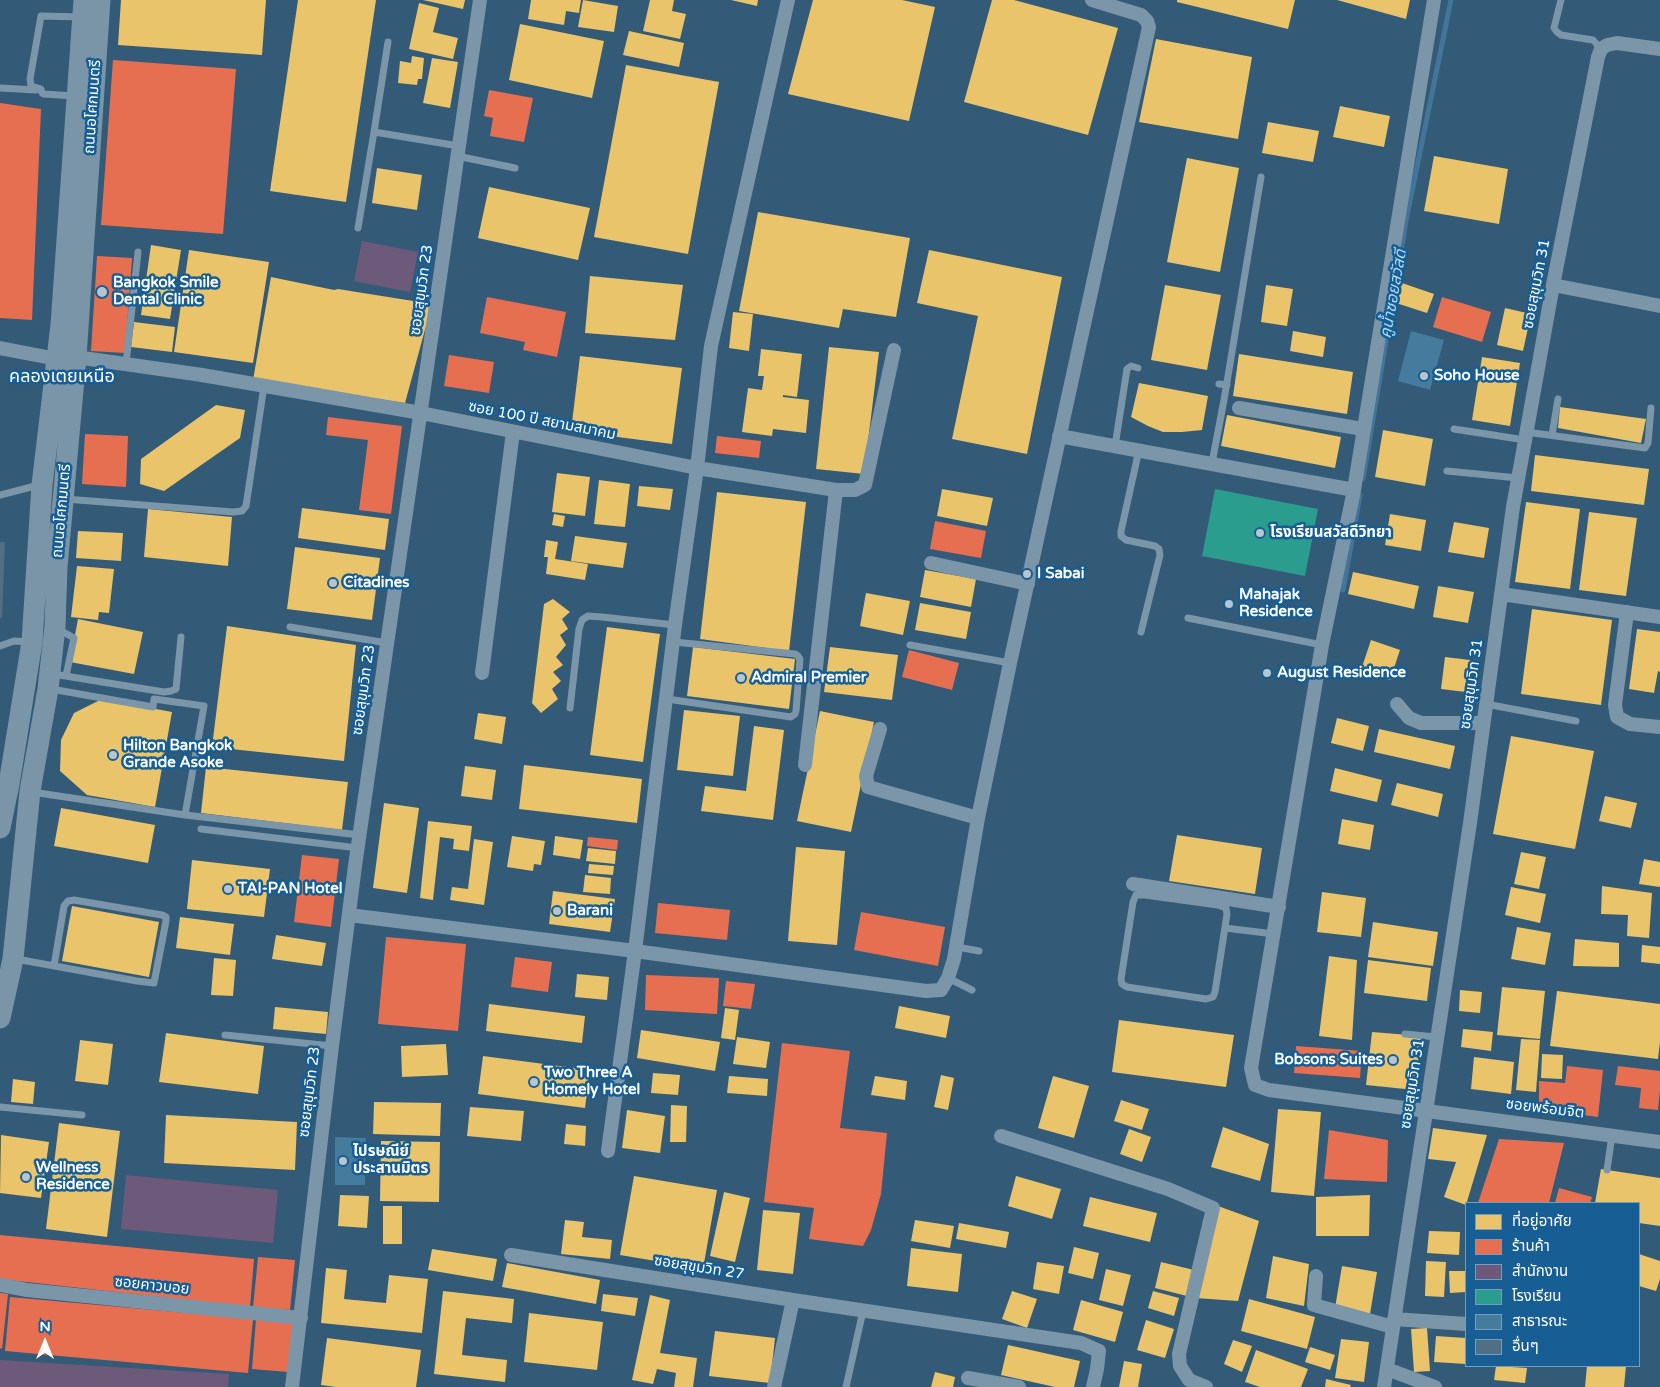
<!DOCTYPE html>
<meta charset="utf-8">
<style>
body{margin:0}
#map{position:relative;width:1660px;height:1387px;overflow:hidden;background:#335a76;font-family:"Varela Round","Noto Sans Thai",sans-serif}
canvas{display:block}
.legend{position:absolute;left:1465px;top:1202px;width:175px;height:165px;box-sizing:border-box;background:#165e93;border:1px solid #739ebe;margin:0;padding:6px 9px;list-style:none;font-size:15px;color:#fff}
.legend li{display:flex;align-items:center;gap:10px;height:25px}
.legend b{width:25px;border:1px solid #739ebe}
.north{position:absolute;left:20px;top:1317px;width:50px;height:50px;-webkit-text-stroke:4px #165e93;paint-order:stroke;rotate:0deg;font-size:14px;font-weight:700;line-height:20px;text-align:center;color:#fff}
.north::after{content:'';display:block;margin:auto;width:18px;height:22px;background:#fff;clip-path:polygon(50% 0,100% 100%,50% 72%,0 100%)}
</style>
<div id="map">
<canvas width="1660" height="1387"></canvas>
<ul class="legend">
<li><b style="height:14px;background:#e9c46a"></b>ที่อยู่อาศัย</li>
<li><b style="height:14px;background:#e76f51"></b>ร้านค้า</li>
<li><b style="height:14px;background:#6d597a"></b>สำนักงาน</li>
<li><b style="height:14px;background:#2a9d8f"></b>โรงเรียน</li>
<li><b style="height:14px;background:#457b9d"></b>สาธารณะ</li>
<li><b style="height:14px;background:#506f85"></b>อื่นๆ</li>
</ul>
<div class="north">N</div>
</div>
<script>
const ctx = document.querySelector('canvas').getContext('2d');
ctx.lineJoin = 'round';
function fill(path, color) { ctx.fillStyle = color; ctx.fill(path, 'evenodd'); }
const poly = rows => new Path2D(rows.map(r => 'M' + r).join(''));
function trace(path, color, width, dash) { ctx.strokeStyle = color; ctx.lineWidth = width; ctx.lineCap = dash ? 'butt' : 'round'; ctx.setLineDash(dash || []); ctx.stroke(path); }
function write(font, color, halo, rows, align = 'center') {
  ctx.font = font + ' "Varela Round","Noto Sans Thai",sans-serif'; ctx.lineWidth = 5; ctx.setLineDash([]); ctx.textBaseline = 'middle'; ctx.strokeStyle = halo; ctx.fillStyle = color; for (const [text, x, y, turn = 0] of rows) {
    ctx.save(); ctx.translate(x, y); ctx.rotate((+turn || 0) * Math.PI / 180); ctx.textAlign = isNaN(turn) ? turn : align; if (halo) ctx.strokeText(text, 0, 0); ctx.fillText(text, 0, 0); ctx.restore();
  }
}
fill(poly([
 [121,0,266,0,262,55,118,45],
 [298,0,376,0,346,202,270,191],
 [423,0,465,0,463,9],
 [531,0,581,0,579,13,566,11,564,25,528,19],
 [583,0,618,6,614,32,578,27],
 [650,0,674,0,672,11,686,14,680,39,643,31],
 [731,0,758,0,757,6],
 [813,0,902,0,935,7,909,121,788,94],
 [992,0,1014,0,1118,28,1088,135,964,102],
 [1177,0,1295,0,1288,29,1177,2],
 [1337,0,1410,0,1406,19],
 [419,3,439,8,433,32,458,38,453,59,409,49],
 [520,24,604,41,592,98,509,80],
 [629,31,684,43,679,67,623,55],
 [1156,39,1252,57,1238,139,1139,122],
 [412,56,424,58,422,79,418,79,417,85,398,83,400,61,411,63],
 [432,58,458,62,450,108,423,103],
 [626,65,719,82,688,254,594,237],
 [1340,106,1390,116,1384,147,1333,137],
 [1268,122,1319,131,1313,162,1262,153],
 [1434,156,1508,169,1499,224,1424,211],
 [1187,158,1239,168,1220,272,1167,262],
 [377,168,422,175,417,210,372,203],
 [489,187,590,208,578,260,478,238],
 [758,212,910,238,896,317,843,309,839,328,739,311],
 [151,245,181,250,170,319,141,315],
 [189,250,269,262,253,363,174,352],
 [929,250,1062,277,1027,454,952,439,978,316,917,303],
 [590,276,683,285,675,340,585,333],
 [271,277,334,290,338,289,432,304,405,403,253,380],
 [1402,283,1434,294,1427,313,1396,303],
 [1165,285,1221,295,1207,370,1151,360],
 [1266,285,1293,289,1287,326,1261,322],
 [1505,308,1531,314,1523,351,1497,345],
 [733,312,753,314,749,351,729,348],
 [134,322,175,327,172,352,131,347],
 [1293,331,1326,337,1323,357,1290,351],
 [829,347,879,352,864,474,816,469],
 [761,349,802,354,797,397,783,395,783,397,809,400,806,433,773,429,772,436,742,432,748,388,762,390,764,376,758,376],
 [1239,354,1353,372,1347,414,1233,396],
 [580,356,682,368,672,444,571,431],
 [1482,357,1520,363,1510,426,1472,420],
 [1139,383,1208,396,1202,430,1182,432,1163,432,1148,426,1131,417],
 [216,405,245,410,240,438,164,491,140,484,141,459],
 [1560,407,1646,419,1641,443,1558,428],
 [1227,415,1341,437,1335,468,1221,446],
 [1383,430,1433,439,1425,486,1375,477],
 [1535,455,1649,469,1644,505,1531,491],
 [557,473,590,477,585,516,552,512],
 [599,480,630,484,625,527,594,524],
 [639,486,673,489,670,510,637,506],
 [942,489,993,498,987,526,937,516],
 [717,492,806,502,789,651,700,639],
 [1526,502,1580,509,1570,589,1515,582],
 [302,508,389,519,385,550,298,538],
 [148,509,232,517,228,566,144,557],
 [1589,512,1637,518,1626,596,1579,590],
 [554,514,565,516,563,527,552,525],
 [1390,514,1426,520,1421,551,1385,545],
 [1454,522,1489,528,1484,558,1448,552],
 [78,531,123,533,121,561,76,558],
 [575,536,627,543,623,568,571,561],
 [546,540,558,542,555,559,588,564,585,580,546,574,548,557,544,557],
 [295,547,380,558,372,620,287,609],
 [77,566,114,569,109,613,99,612,98,620,71,617],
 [925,570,976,579,971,607,920,597],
 [1353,572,1419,586,1414,609,1348,594],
 [1438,586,1474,592,1468,623,1433,617],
 [866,593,910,601,903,635,860,626],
 [553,599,570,612,562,619,568,629,560,635,566,645,556,657,563,665,553,672,561,681,552,689,558,699,541,713,532,703,544,604],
 [920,603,971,612,966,639,915,630],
 [1532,609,1612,620,1601,705,1521,694],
 [78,619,143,632,134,674,70,662],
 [227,626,356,645,344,761,212,747],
 [607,627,660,634,643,762,590,755],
 [1637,629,1660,632,1660,672,1658,671,1654,693,1629,689],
 [1371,640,1400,650,1390,680,1361,670],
 [693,647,795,659,789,709,687,696],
 [830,647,898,655,892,700,824,692],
 [1445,657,1470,660,1466,692,1441,689],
 [102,699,172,712,155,807,87,795,60,771,61,740,74,713],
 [684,710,740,716,733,776,677,770],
 [820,711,874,722,851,832,797,821],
 [478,713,506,717,502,744,474,739],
 [1337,718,1369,726,1363,751,1331,743],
 [754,726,784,730,773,820,701,811,705,786,746,791],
 [1379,729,1455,746,1450,769,1374,752],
 [1511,736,1594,751,1575,849,1493,834],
 [524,765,642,779,637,823,519,809],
 [465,766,496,770,492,800,461,796],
 [206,767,348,782,342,830,201,813],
 [1335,768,1382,780,1377,802,1330,791],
 [1397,783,1443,794,1438,817,1391,805],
 [1605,796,1637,803,1631,828,1599,821],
 [384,803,419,808,407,893,373,888],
 [61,808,155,825,148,863,54,846],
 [1342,819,1374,825,1370,850,1338,844],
 [428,821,472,826,469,851,453,849,454,839,440,837,433,900,420,898],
 [1177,835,1262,848,1255,894,1169,881],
 [512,836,545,841,541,865,534,864,533,871,507,867],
 [555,836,583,840,580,859,553,855],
 [474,839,493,842,484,905,450,900,452,887,468,889],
 [796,847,845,851,837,945,788,941],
 [588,848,616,851,615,864,586,861],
 [1521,852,1546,857,1539,889,1514,884],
 [1644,859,1660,862,1660,887,1639,884],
 [192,860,270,869,264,917,187,909],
 [589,864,614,866,613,875,588,873],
 [585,875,611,878,610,894,583,892],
 [1602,886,1652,893,1649,938,1627,936,1628,915,1601,914],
 [1511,887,1546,894,1540,923,1505,915],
 [553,891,615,899,610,932,549,924],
 [1322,892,1366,898,1361,937,1317,932],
 [72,906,159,922,149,977,62,961],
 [180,917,234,924,230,955,176,948],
 [1373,922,1438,932,1433,966,1368,957],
 [1517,927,1551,933,1545,965,1511,959],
 [276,935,326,943,322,966,272,959],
 [1575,939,1619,943,1619,967,1573,966],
 [1642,945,1660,947,1660,964,1641,962],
 [1329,956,1357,960,1352,1040,1319,1036],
 [214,958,236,960,233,996,211,995],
 [1368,960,1431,968,1427,1001,1364,993],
 [577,974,609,977,607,1000,575,997],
 [1502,987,1545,991,1540,1039,1497,1035],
 [1460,990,1482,992,1480,1013,1459,1011],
 [1557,991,1660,1004,1660,1042,1658,1059,1550,1046],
 [489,1004,585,1016,582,1043,486,1031],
 [899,1006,950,1016,946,1038,895,1028],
 [275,1007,328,1012,326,1034,273,1029],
 [725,1008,739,1010,735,1040,721,1038],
 [1119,1020,1234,1035,1226,1087,1112,1072],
 [1463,1029,1493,1032,1491,1051,1461,1047],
 [641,1030,720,1042,715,1071,637,1058],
 [1372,1032,1421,1036,1415,1090,1366,1085],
 [166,1033,264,1046,258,1094,159,1082],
 [737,1037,770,1042,766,1068,733,1064],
 [1521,1039,1540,1040,1536,1092,1516,1090],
 [80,1040,113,1044,108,1085,75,1081],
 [446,1044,448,1075,402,1077,401,1046],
 [1542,1054,1563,1055,1562,1079,1541,1078],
 [483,1056,590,1070,585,1108,478,1094],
 [1474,1057,1514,1062,1511,1094,1471,1089],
 [653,1073,680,1075,678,1095,651,1093],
 [941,1075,954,1078,948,1110,934,1107],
 [729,1076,768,1079,767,1096,727,1093],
 [875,1076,907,1081,905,1100,871,1095],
 [1053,1076,1089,1086,1074,1138,1038,1128],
 [13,1079,35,1082,33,1104,11,1102],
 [1121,1100,1149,1109,1142,1130,1114,1121],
 [374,1102,441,1103,440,1136,373,1134],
 [671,1105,687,1106,686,1142,670,1142],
 [470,1107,524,1111,521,1141,467,1136],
 [1278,1109,1321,1112,1314,1196,1271,1192],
 [627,1110,665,1116,660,1153,622,1148],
 [166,1115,297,1122,295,1170,164,1163],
 [59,1123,120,1131,107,1237,46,1229],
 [566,1124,586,1126,585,1146,564,1144],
 [1223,1127,1269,1144,1260,1181,1211,1167],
 [1433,1128,1487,1135,1466,1205,1444,1197,1456,1162,1428,1159],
 [1129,1129,1151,1137,1142,1162,1120,1154],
 [1,1135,49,1142,41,1198,0,1193],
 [381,1141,440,1142,439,1202,380,1201],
 [1601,1169,1660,1178,1660,1226,1639,1223,1639,1203,1595,1203],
 [634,1176,717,1190,703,1269,620,1255],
 [1016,1176,1061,1189,1052,1219,1008,1206],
 [724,1192,750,1198,735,1262,710,1256],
 [340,1195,369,1196,367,1228,338,1226],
 [1370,1195,1369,1236,1316,1236,1316,1197],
 [1090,1197,1157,1213,1150,1242,1083,1226],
 [383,1206,402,1206,402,1244,383,1244],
 [1218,1206,1259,1221,1238,1301,1195,1298],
 [763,1210,800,1213,793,1274,757,1270],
 [565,1220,584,1222,582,1237,612,1240,610,1259,561,1254],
 [915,1220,954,1226,950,1248,911,1241],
 [959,1223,1009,1232,1006,1248,956,1239],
 [1429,1231,1460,1232,1459,1255,1427,1253],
 [1074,1247,1099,1253,1093,1279,1068,1273],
 [911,1248,962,1254,958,1292,907,1286],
 [432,1249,497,1259,493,1281,428,1270],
 [1639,1254,1660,1261,1660,1279,1656,1291,1639,1286],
 [1273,1256,1309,1264,1304,1306,1266,1298],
 [1426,1261,1446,1262,1444,1297,1425,1296],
 [1037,1262,1064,1266,1059,1294,1033,1289],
 [1161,1262,1194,1270,1187,1296,1155,1288],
 [507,1263,600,1280,596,1304,502,1287],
 [1342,1266,1377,1272,1370,1314,1335,1308],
 [326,1268,347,1270,344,1299,386,1303,389,1275,428,1279,422,1333,321,1323],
 [1106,1269,1131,1275,1123,1306,1099,1300],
 [1449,1271,1466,1271,1466,1292,1450,1293],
 [443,1291,514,1299,512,1323,466,1318,462,1355,507,1360,505,1382,434,1374],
 [1012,1291,1037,1299,1027,1328,1002,1319],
 [1153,1291,1179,1298,1174,1316,1148,1308],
 [603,1294,638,1298,635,1316,601,1311],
 [650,1295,670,1300,660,1353,697,1358,693,1387,674,1387,676,1373,657,1369,653,1384,632,1380],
 [1249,1299,1315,1317,1307,1349,1241,1331],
 [1081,1300,1123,1312,1115,1342,1073,1330],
 [529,1313,603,1322,597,1370,524,1362],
 [1146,1320,1174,1329,1165,1358,1137,1350],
 [1427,1328,1430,1371,1414,1372,1411,1329],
 [715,1331,775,1338,770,1383,709,1376],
 [1436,1336,1466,1338,1466,1364,1434,1362],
 [327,1338,421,1350,416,1387,336,1387,321,1385],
 [1341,1339,1369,1342,1364,1382,1335,1378],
 [1233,1340,1252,1346,1242,1372,1224,1364],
 [1008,1345,1080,1361,1074,1387,1055,1387,1001,1375],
 [1310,1347,1335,1355,1330,1370,1305,1362],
 [1256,1350,1308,1369,1301,1387,1260,1387,1245,1382],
 [1124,1361,1142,1364,1138,1387,1119,1387],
 [1496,1366,1527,1368,1525,1383,1494,1380],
 [1587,1366,1626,1366,1624,1387,1585,1387],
 [935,1372,955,1377,953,1387,931,1387],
 [1326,1379,1351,1385,1350,1387,1325,1387]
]), '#e9c46a');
fill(poly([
 [113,60,236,69,223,234,101,225],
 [489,90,533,98,524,142,490,136,493,118,484,116],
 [0,103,41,109,32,320,0,318],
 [97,256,132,258,125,353,91,351],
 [487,297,566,312,557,357,523,350,525,342,480,333],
 [1442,297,1491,312,1482,342,1433,327],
 [449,355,494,362,489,393,444,386],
 [328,417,402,426,391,514,359,510,368,440,326,435],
 [85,434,128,436,126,487,82,484],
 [717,436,761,441,759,458,715,453],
 [935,521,986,531,981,558,930,549],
 [909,650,959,663,952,690,902,677],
 [588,837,618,840,617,850,587,846],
 [302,855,339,859,331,927,294,922],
 [658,903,730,910,727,940,655,933],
 [861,912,945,927,938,966,854,950],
 [386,937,466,944,458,1031,378,1024],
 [515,957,552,962,548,992,511,987],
 [646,975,719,978,717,1014,645,1010],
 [726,981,755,984,751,1009,723,1006],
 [782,1043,850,1051,840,1128,887,1133,881,1194,871,1230,863,1246,809,1239,814,1208,764,1202],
 [1296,1046,1362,1051,1360,1078,1294,1073],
 [1567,1066,1603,1070,1598,1117,1539,1109,1539,1081,1565,1083],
 [1618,1066,1660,1071,1660,1090,1658,1110,1639,1108,1641,1088,1615,1085],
 [1329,1130,1388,1140,1387,1182,1324,1179],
 [1499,1139,1564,1143,1549,1203,1478,1203],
 [1559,1188,1592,1197,1590,1203,1555,1203],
 [0,1235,254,1259,250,1307,0,1279],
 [258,1257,295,1260,290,1310,253,1307],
 [0,1293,8,1294,2,1349,0,1348],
 [10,1297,253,1319,248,1373,5,1351],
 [256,1319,293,1322,288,1372,252,1369]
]), '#e76f51');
fill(poly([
 [362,241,418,252,410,292,354,281],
 [126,1175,278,1190,273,1243,121,1229],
 [0,1360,229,1374,228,1387,0,1387]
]), '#6d597a');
fill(poly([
 [1215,489,1318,509,1305,576,1202,556]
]), '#2a9d8f');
fill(poly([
 [1411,331,1444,340,1430,390,1398,381],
 [335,1137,366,1138,365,1185,335,1185]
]), '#457b9d');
trace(poly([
 [1363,479,1406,221,1451,0],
 [1343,590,1360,495]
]), '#43759a', 5);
fill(poly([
 [0,542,5,542,2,618,0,618]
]), '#506f85');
trace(poly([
 [1561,0,1554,28,1557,32,1561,35,1593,40,1601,49],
 [0,88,36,90],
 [74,96,44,94,42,93,41,89,31,86,30,79,41,16,81,17],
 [374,132,388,42],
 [457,156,515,168],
 [358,228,374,132,459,146],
 [126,364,138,252],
 [1219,384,1227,385],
 [1454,429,1525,440],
 [1526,432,1645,448,1648,443,1651,408],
 [1552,435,1558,399],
 [1115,446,1127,369,1131,366,1138,368],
 [1139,450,1121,531,1121,536,1126,540,1155,546,1159,549,1160,555,1141,632],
 [1212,463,1224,400,1261,177],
 [1447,471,1518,478],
 [0,495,39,485],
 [65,499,233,512,242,511,246,506,264,386],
 [1188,618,1322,645],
 [290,627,387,643],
 [58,629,74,638,66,676],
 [910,645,1010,663],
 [0,646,14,641,29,642],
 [53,674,164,692,171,691,176,689,181,637],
 [51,689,153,707,154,699,204,706,185,815],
 [667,699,791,717,795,714,796,711,800,659,798,656,795,654,674,642],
 [1486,704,1576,721],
 [570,708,579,629,582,620,588,616,602,617,675,625],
 [32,792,185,815,360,835],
 [201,829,358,848],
 [1136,895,1145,895,1218,905,1226,908,1227,914,1215,992,1213,997,1206,999,1127,987,1122,984,1121,979,1133,902,1136,895],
 [1225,928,1274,934],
 [957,947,979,951],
 [16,959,137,981,154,983,166,921,166,917,162,915,74,900,68,901,64,906,54,966],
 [948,978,972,990],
 [1405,1034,1436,1037],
 [225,1035,332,1046],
 [0,1107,82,1115],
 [1607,1170,1612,1135],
 [846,1387,863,1311]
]), '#7b96a9', 7);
trace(poly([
 [1434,0,1354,490,1322,645,1251,1068,1255,1085,1269,1090,1660,1142],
 [1553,285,1660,306],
 [0,348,57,359],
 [76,357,202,375,421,413,697,468,836,490,855,490,865,485,894,350],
 [1239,408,1363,429],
 [1059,436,1354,490],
 [931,563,1028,584],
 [1501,594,1660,617],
 [1627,612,1615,705,1617,717,1630,724,1660,727],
 [482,673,513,432],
 [1397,704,1409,718,1421,723,1483,723],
 [880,729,866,776,868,787,978,818],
 [805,765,836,490],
 [1133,884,1279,907],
 [349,915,635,951,926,991,941,990,948,978,954,959,978,818,1010,663,1149,27,1147,21,1141,15,1092,0],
 [1001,1136,1168,1189,1213,1208,1179,1354,1180,1366,1189,1380,1206,1387],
 [608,1151,635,951,675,625,697,468,711,346,788,0],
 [511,1255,793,1300,774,1387],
 [1316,1276,1314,1305,1393,1327],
 [0,1285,27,1290,301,1318],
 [793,1300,1081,1343,1099,1351,1097,1369,1093,1387],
 [1394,1319,1466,1324],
 [1387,1369,1435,1387],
 [968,1378,1019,1387],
 [292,1387,332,1046,355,866,480,0],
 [1384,1387,1470,823,1513,507,1553,285,1598,57,1601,49,1607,45,1617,43,1660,49]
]), '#7b96a9', 14);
trace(poly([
 [0,828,9,784,32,642,42,485,61,325,84,0],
 [0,1018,13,959,30,791,48,689,55,627,57,567,76,357,100,0]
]), '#7a95a8', 21);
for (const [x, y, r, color] of [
 [102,292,6,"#b8c5cf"],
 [1424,376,5,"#b8c5cf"],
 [1260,533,5,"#b8c5cf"],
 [1027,574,5,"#b8c5cf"],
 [333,583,5,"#b8c5cf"],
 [1229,604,5,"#b8c5cf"],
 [1267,673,5,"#b8c5cf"],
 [741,678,5,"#b8c5cf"],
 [113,755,5,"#b8c5cf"],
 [228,889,5,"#b8c5cf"],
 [557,911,5,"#b8c5cf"],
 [1393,1060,5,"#b8c5cf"],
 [534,1082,5,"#b8c5cf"],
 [343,1161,5,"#b8c5cf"],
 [26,1177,5,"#b8c5cf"]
]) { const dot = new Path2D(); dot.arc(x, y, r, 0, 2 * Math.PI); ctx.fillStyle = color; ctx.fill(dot); trace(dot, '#165e93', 2); }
write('15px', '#fff', '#165e93', [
 ["ถนนอโศกมนตรี",93,107,-86],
 ["ซอยสุขุมวิท 31",1537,284,-79],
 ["ซอยสุขุมวิท 23",422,290,-82],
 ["ซอย 100 ปี สยามสมาคม",542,421,11],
 ["ถนนอโศกมนตรี",62,511,-85],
 ["ซอยสุขุมวิท 31",1472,684,-82],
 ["ซอยสุขุมวิท 23",364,690,-82],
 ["ซอยสุขุมวิท 31",1413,1084,-81],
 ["ซอยสุขุมวิท 23",310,1092,-83],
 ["ซอยพร้อมจิต",1545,1109,7],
 ["ซอยสุขุมวิท 27",699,1268,9],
 ["ซอยคาวบอย",152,1286,6]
]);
write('bold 15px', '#fff', '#165e93', [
 ["Bangkok Smile",113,283],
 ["Dental Clinic",113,300],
 ["Soho House",1434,376],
 ["โรงเรียนสวัสดีวิทยา",1270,533],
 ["I Sabai",1037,574],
 ["Citadines",343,583],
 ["Mahajak",1239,595],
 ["Residence",1239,612],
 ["August Residence",1277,673],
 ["Admiral Premier",751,678],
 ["Hilton Bangkok",123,746],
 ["Grande Asoke",123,763],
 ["TAI-PAN Hotel",238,889],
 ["Barani",567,911],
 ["Bobsons Suites",1383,1060,"right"],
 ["Two Three A",544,1073],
 ["Homely Hotel",544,1090],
 ["ไปรษณีย์",353,1152],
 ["ประสานมิตร",353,1169],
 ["Wellness",36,1168],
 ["Residence",36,1185]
], 'left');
write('italic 16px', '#b1dbf8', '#165e93', [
 ["คูน้ำซอยสวัสดี",1394,294,-80]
]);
write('18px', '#fff', '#165e93', [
 ["คลองเตยเหนือ",62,377]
]);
</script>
